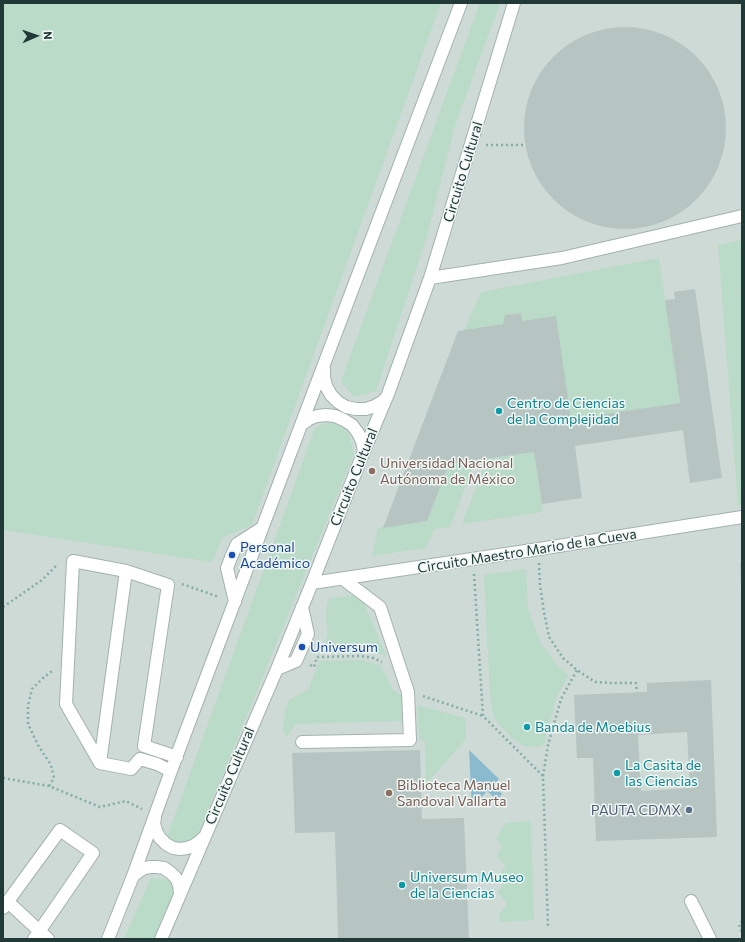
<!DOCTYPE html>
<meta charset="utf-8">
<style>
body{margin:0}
#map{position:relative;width:745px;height:942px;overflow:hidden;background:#e0eae7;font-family:Commissioner,sans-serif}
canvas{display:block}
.frame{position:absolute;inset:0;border:4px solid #213a37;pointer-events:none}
.north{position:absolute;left:16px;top:16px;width:40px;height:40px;-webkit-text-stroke:3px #f0f7f5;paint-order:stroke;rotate:88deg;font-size:11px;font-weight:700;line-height:16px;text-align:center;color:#213a37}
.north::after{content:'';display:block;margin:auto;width:14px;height:18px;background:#213a37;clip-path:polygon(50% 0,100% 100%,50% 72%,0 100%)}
</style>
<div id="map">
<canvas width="745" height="942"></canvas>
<div class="frame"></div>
<div class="north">N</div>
</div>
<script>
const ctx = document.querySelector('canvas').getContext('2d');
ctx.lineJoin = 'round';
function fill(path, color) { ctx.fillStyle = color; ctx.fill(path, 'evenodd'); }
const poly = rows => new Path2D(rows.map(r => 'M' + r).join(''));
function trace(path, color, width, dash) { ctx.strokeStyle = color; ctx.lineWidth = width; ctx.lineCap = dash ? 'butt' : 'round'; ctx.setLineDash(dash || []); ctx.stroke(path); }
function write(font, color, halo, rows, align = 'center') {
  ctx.font = font + ' Commissioner,sans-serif'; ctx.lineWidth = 3; ctx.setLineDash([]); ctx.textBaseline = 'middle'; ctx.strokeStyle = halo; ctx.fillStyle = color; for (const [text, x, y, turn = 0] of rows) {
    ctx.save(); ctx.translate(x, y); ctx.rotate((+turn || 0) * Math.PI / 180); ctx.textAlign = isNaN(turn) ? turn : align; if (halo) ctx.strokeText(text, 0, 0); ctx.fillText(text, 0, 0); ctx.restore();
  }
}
fill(poly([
 [3,3,742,3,742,939,3,939]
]), '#cedad6');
fill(poly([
 [3,3,441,3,252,525,222,538,212,562,3,530],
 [480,3,500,3,455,126,427,236,376,391,354,397,341,381],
 [742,240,742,505,738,505,718,245],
 [659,258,680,403,571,419,522,321,521,313,506,315,503,324,464,331,481,292],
 [330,421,348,431,354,454,196,840,177,843,167,837,315,428],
 [534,452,543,512,462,524,487,459],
 [476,460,450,527,434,529,426,548,372,556,378,528,427,521,449,464],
 [526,569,528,609,534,625,541,644,558,666,569,675,556,698,544,744,539,747,524,746,512,738,503,729,495,720,492,708,490,693,484,575],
 [741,588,742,588,742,939,741,939],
 [352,596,359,597,363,601,386,655,374,653,322,652,328,634,326,621,327,603,330,598],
 [360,660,373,663,381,666,393,690,402,696,403,721,296,724,286,737,283,730,285,712,289,700,309,689,319,661],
 [417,705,465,718,466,739,426,784,425,741,419,741],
 [531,821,534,920,499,922,499,915,507,904,498,892,503,883,498,876,506,866,497,856,502,847,496,839,506,823],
 [151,878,170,880,176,893,154,939,124,939]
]), '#badbc7');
fill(poly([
 [469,750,499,779,494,785,502,794,497,800,487,791,472,808]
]), '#8abace');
fill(poly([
 '524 128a101 101 0 1 1 202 0a101 101 0 1 1-202 0Z',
 [695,289,722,478,690,483,683,430,575,446,582,498,542,504,534,452,449,464,427,521,383,528,458,331,503,324,505,315,521,313,522,321,556,316,571,419,680,403,665,300,675,299,674,292],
 [740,562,742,562,742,588,741,588],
 [711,680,717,837,596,841,593,758,577,758,574,695,647,692,647,683],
 [687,732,690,788,641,791,638,735],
 [420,750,422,819,464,818,469,939,338,939,335,832,295,833,292,753]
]), '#b6c5c1');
const minor = poly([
 [430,278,562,258,742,216],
 [324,369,324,377,326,386,331,395,338,402,346,407,356,409,366,409,375,406,383,401,385,399],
 [301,425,309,419,317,416,326,415,335,416,344,420,352,425,358,433,362,441,364,451],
 [312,583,539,549,742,517],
 [235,602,227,568,232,555,237,544,262,528],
 [277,669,296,661,308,634,302,607],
 [302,742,410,740,408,692,380,607,343,579],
 [100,763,126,571],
 [171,771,157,764,140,759,131,769,100,763,66,704,73,561,126,571,168,585,144,746,177,757],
 [155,818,154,823,156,831,160,838,166,844,173,848,180,849,187,848,193,846,199,842,203,838],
 [133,876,138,872,144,868,151,867,157,867,164,868,171,873,176,878,179,885,180,893],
 [691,901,710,939],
 [8,902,48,939],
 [3,908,60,830,93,853,34,939],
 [108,939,133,876,171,771,301,425,461,3],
 [161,939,277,669,312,583,364,451,388,394,430,278,514,3]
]);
trace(minor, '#a3b2af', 14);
trace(poly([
 [486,145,525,145],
 [539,563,540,585,544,612,549,637,563,658,577,670,595,682,611,683,636,683,637,692],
 [474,574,483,716,543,776,548,926],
 [182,584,219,597],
 [3,607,42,580,57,565],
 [310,665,314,667,317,657,361,656,373,658,382,662],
 [423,696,483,716],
 [543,776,548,745,561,699,577,670],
 [3,778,49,786,100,807,126,801,142,809],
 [49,786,54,778,51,765,38,745,28,724,28,706,32,689,43,678,52,671],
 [742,921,739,925,742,933]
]), '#82ada5', 2.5, [2, 3]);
trace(minor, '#fff', 12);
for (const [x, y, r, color] of [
 [499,411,4,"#0f9aa8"],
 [372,471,4,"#8d6e63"],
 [232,555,4,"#1a4fb4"],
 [302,647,4,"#1a4fb4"],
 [527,727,4,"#0f9aa8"],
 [617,773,4,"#0f9aa8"],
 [389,793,4,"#8d6e63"],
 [689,810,4,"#5c6f8a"],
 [402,885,4,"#0f9aa8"]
]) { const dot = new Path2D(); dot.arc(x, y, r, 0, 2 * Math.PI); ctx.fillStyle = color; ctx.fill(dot); trace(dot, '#f0f7f5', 1.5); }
write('14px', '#213a37', '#f0f7f5', [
 ["Circuito Cultural",463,172,-73],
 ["Circuito Cultural",354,477,-68],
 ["Circuito Maestro Mario de la Cueva",527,551,-9],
 ["Circuito Cultural",230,776,-67]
]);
write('14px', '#0d838f', '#f0f7f5', [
 ["Centro de Ciencias",507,403],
 ["de la Complejidad",507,419],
 ["Banda de Moebius",535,727],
 ["La Casita de",625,765],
 ["las Ciencias",625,781],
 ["Universum Museo",410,877],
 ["de la Ciencias",410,893]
], 'left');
write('14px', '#785e54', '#f0f7f5', [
 ["Universidad Nacional",380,463],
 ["Autónoma de México",380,479],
 ["Biblioteca Manuel",397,785],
 ["Sandoval Vallarta",397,801]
], 'left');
write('14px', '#164399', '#f0f7f5', [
 ["Personal",240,547],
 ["Académico",240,563],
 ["Universum",310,647]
], 'left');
write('14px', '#4e5e75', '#f0f7f5', [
 ["PAUTA CDMX",681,810]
], 'right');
</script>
